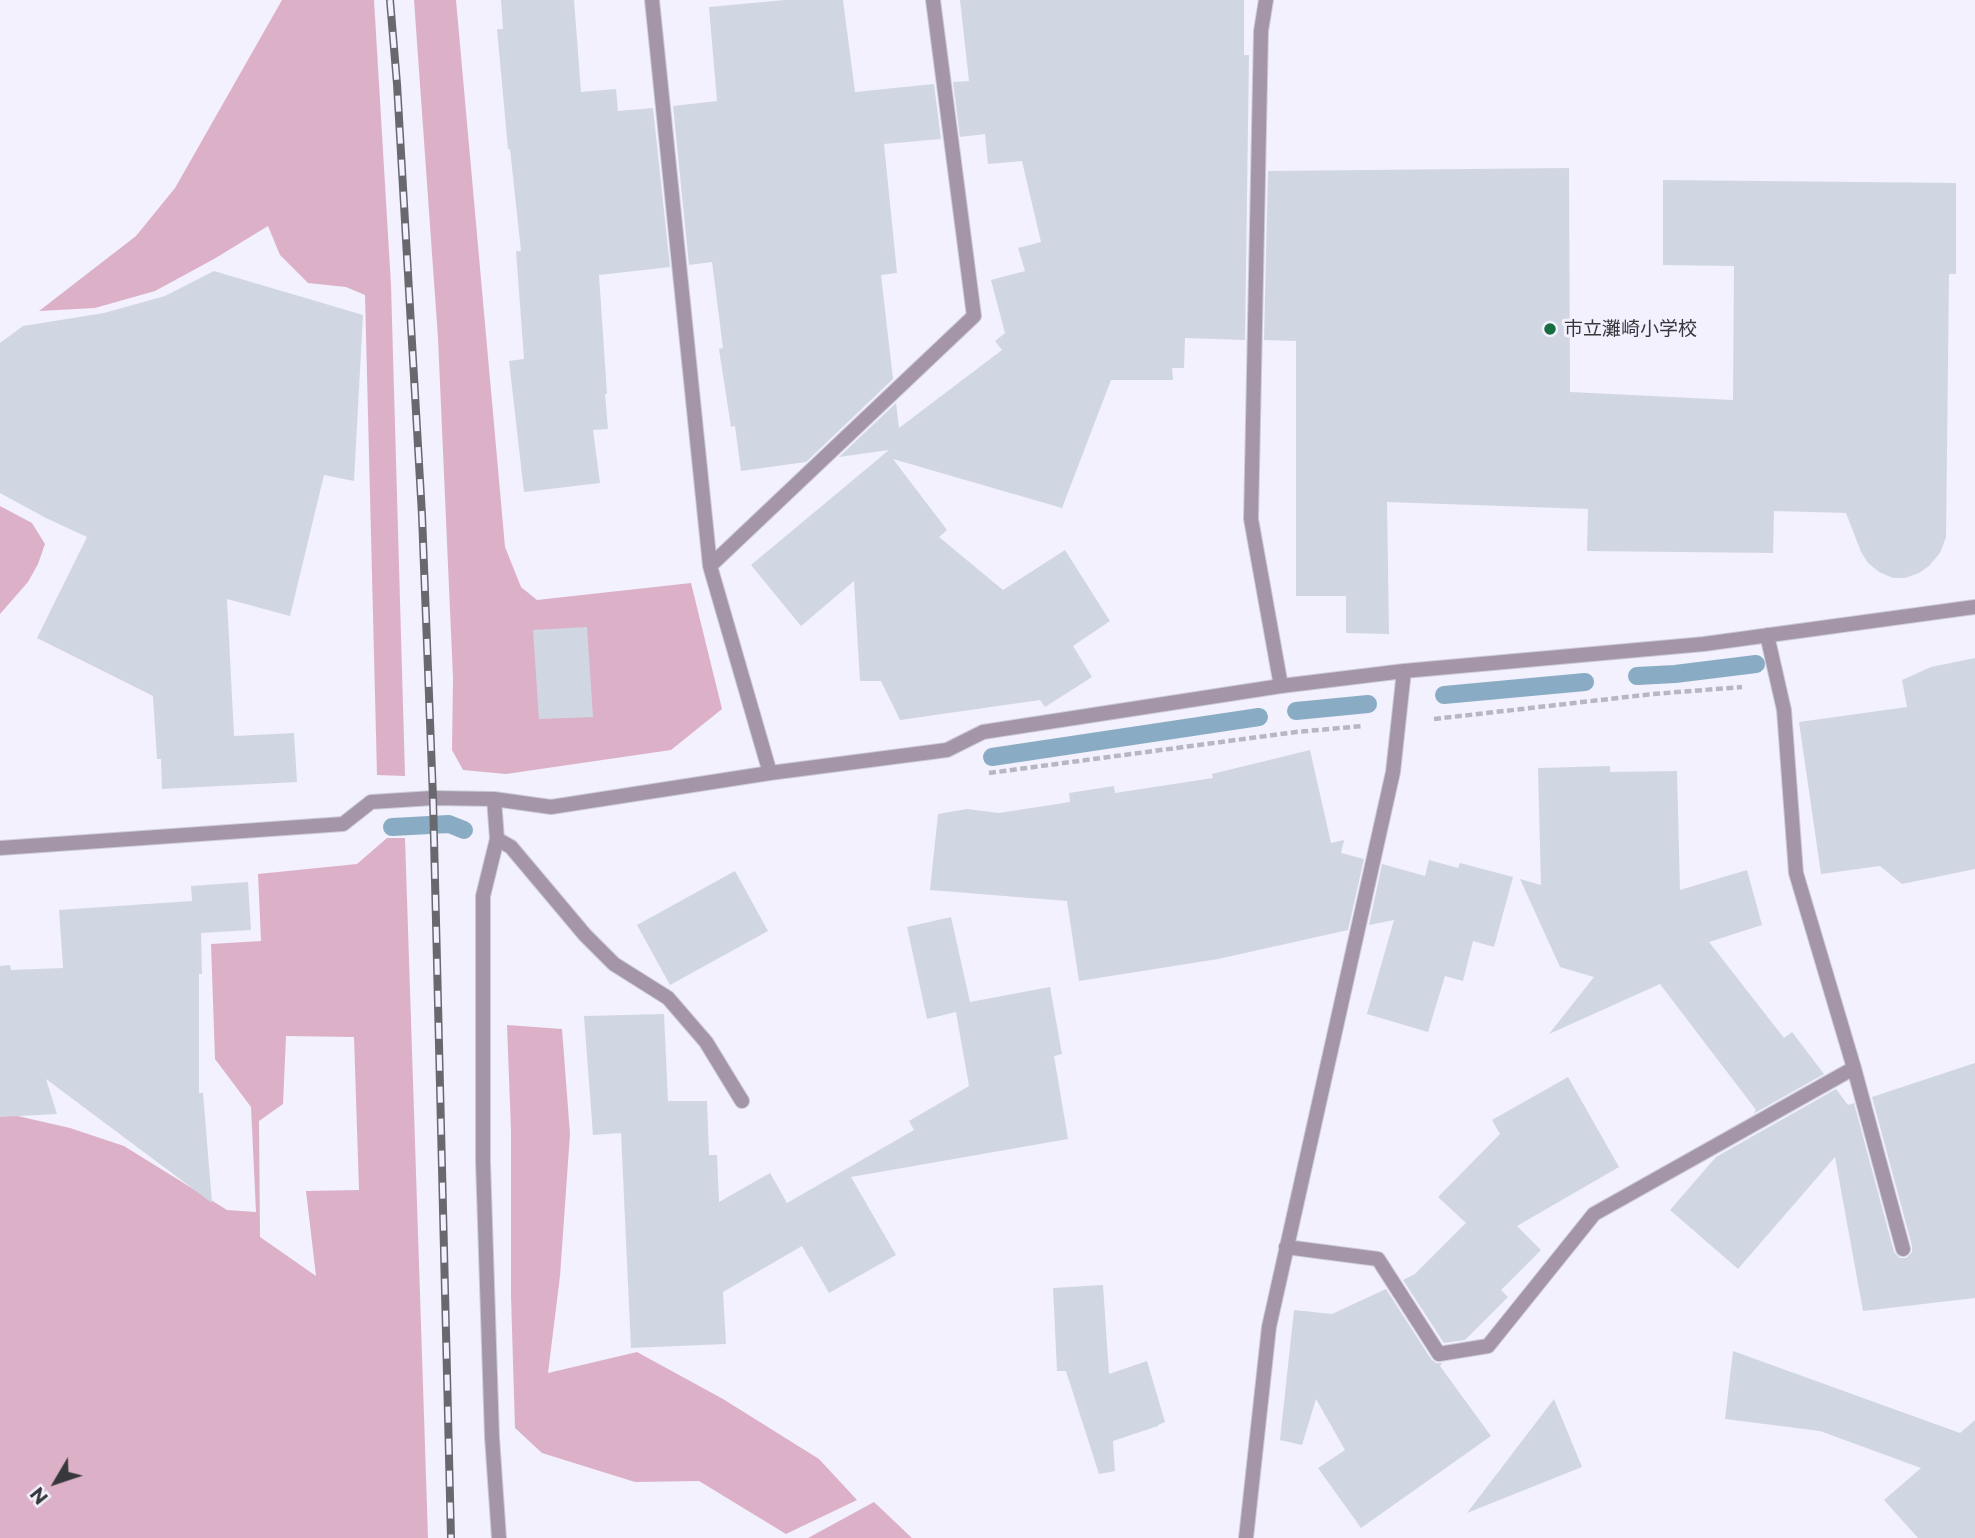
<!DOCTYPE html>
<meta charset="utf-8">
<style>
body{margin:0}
#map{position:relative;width:1975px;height:1538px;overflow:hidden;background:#f2f1fd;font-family:Montserrat,sans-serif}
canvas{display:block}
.north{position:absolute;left:21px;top:1447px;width:70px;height:70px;-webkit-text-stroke:5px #f2f1fd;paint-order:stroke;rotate:231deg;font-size:19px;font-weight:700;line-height:28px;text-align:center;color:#38383c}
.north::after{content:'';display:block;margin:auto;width:24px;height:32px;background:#38383c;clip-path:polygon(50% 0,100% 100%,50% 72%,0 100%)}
</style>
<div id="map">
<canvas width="1975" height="1538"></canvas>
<div class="north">N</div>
</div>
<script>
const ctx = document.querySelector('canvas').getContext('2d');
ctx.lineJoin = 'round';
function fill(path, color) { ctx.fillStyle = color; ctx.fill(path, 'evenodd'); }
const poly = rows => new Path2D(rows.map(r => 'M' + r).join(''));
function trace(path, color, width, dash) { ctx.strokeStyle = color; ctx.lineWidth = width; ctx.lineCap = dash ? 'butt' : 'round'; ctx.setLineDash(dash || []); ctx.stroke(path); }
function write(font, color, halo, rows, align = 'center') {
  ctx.font = font + ' Montserrat,"Noto Sans JP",sans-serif'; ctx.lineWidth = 6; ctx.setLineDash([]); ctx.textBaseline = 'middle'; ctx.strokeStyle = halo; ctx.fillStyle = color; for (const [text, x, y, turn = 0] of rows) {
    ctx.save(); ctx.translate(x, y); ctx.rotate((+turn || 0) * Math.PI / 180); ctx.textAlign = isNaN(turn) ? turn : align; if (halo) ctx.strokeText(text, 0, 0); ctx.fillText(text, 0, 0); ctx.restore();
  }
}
fill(poly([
 [282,0,374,0,391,285,405,776,377,775,365,295,346,287,308,283,280,255,268,226,214,259,155,291,95,308,39,311,136,236,175,188],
 [414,0,456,0,505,547,521,587,537,600,691,583,722,709,671,750,506,774,463,770,452,750,453,678,438,338],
 [0,506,32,523,45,544,38,564,28,582,0,614],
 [387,838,405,838,428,1538,0,1538,0,1112,70,1128,124,1146,227,1210,256,1212,251,1107,215,1059,211,944,261,941,258,874,357,864],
 [286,1036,354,1037,359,1190,306,1191,316,1276,260,1237,259,1121,283,1104],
 [507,1025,562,1029,570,1134,560,1276,548,1373,637,1352,723,1399,819,1459,857,1500,786,1534,699,1481,635,1482,542,1453,515,1428,511,1296,511,1131],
 [874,1502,912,1538,808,1538]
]), '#dcb1c8');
trace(poly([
 [1637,676,1675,674,1756,664],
 [1444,695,1585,682],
 [1296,711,1368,704],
 [992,757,1259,717],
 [392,827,449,824,464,830]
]), '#89acc4', 18);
fill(poly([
 [501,0,574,0,581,92,616,89,618,111,653,108,670,267,599,275,607,394,605,394,608,429,593,430,600,483,524,492,509,361,524,359,516,251,521,251,510,149,508,149,497,29,503,29],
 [785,0,843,0,855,92,934,84,941,139,884,144,897,273,881,275,893,379,806,462,741,471,735,426,731,427,719,349,723,348,712,262,689,265,673,106,717,101,709,7],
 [960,0,1244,0,1244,55,1249,55,1245,340,1185,338,1184,368,1172,368,1173,380,1111,380,1062,508,893,459,947,530,939,537,1003,590,1065,550,1110,621,1073,646,1092,677,1045,707,1040,700,900,720,881,681,860,681,854,581,801,626,751,565,889,450,839,457,896,403,899,428,1002,350,995,341,1005,333,991,280,1025,271,1018,248,1041,242,1022,161,988,164,985,134,960,137,953,82,969,81],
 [1569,168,1570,392,1733,400,1734,266,1663,265,1663,180,1956,183,1956,274,1949,274,1946,537,1940,553,1929,566,1919,573,1905,578,1893,578,1879,572,1868,563,1861,552,1846,513,1774,511,1773,553,1587,551,1588,509,1387,502,1389,634,1346,633,1346,596,1296,596,1296,341,1264,340,1268,171],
 [214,271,363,315,354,481,324,475,290,616,227,599,234,736,294,733,297,782,162,789,161,759,157,759,153,696,37,638,87,537,46,518,0,493,0,343,23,326,104,313,165,296],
 [587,627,593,717,539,719,533,630],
 [1975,658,1975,869,1902,884,1880,866,1821,874,1799,722,1907,707,1902,680,1931,667],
 [1310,750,1331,843,1344,840,1341,853,1364,859,1348,930,1218,959,1079,981,1067,901,930,890,938,814,967,809,999,813,1070,802,1069,793,1114,786,1115,793,1213,778,1212,774],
 [1610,766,1610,772,1677,771,1680,890,1747,870,1762,925,1709,942,1784,1038,1792,1032,1824,1074,1753,1114,1756,1110,1660,984,1549,1034,1594,977,1560,967,1520,879,1541,885,1538,768],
 [1429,860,1458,868,1460,863,1513,877,1494,947,1473,941,1463,981,1445,976,1428,1032,1367,1014,1394,920,1369,925,1382,864,1425,876],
 [735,871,768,931,670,985,637,925],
 [248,882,251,930,201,933,202,974,199,974,199,1093,203,1093,212,1203,46,1079,57,1114,0,1117,0,966,10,965,11,970,63,968,59,910,192,901,191,886],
 [951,917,970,1002,1050,987,1062,1054,1054,1056,1068,1139,851,1177,896,1255,829,1293,802,1246,723,1292,726,1344,631,1348,621,1133,593,1135,584,1016,664,1014,668,1101,707,1101,709,1155,717,1155,719,1202,770,1173,787,1203,914,1130,909,1121,969,1086,956,1012,927,1019,907,927],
 [1975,1063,1975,1298,1863,1311,1835,1157,1738,1269,1670,1210,1716,1157,1836,1089,1848,1105,1854,1103,1894,1252,1900,1258,1906,1258,1912,1252,1912,1246,1872,1097],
 [1568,1077,1619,1167,1517,1226,1541,1250,1501,1290,1508,1297,1465,1340,1444,1343,1403,1280,1415,1274,1466,1223,1438,1197,1500,1134,1492,1120],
 [1103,1285,1109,1374,1147,1361,1165,1422,1158,1425,1158,1426,1113,1441,1115,1471,1099,1474,1066,1371,1057,1371,1053,1288],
 [1386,1289,1431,1359,1436,1363,1442,1363,1440,1366,1491,1436,1361,1528,1318,1468,1345,1450,1316,1399,1302,1445,1280,1440,1294,1310,1332,1314],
 [1733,1351,1960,1433,1975,1420,1975,1538,1918,1538,1884,1500,1921,1468,1820,1431,1725,1419],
 [1554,1399,1582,1467,1467,1513]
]), '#d1d7e2');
const lane = poly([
 [1266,0,1261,31,1251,519,1281,686]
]);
const street = poly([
 [652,0,710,566,770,773],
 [710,566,974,316,933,0],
 [1767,635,1784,710,1796,873,1854,1068],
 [494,799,497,839,483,896,483,1162,492,1437,499,1538],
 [497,839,511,847,585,935,614,964,668,998,706,1042,742,1101],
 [0,848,343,824,371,802,433,798,494,799,551,807,770,773,947,750,983,732,1281,686,1404,671,1704,644,1975,607],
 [1286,1247,1378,1259,1439,1354,1488,1346,1594,1214,1854,1068,1903,1249],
 [1246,1538,1269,1327,1393,772,1404,671]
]);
trace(lane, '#cdccd6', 16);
trace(street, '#cdccd6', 16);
trace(poly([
 [1434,719,1653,694,1742,687],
 [989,773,1296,732,1363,726]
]), '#b8b7c1', 4.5, [7, 3.5]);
trace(lane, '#a496a8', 14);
trace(street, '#a496a8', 14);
const rail = poly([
 [390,0,397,84,422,515,433,798,451,1538]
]);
trace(rail, '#68686e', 8);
trace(rail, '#f2f1fd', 5, [16]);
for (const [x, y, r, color] of [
 [1550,329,7,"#156d40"]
]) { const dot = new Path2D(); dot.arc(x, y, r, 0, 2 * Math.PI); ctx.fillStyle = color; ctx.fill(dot); trace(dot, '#f2f1fd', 2.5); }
write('19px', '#38383c', '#f2f1fd', [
 ["市立灘崎小学校",1564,329]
], 'left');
</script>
